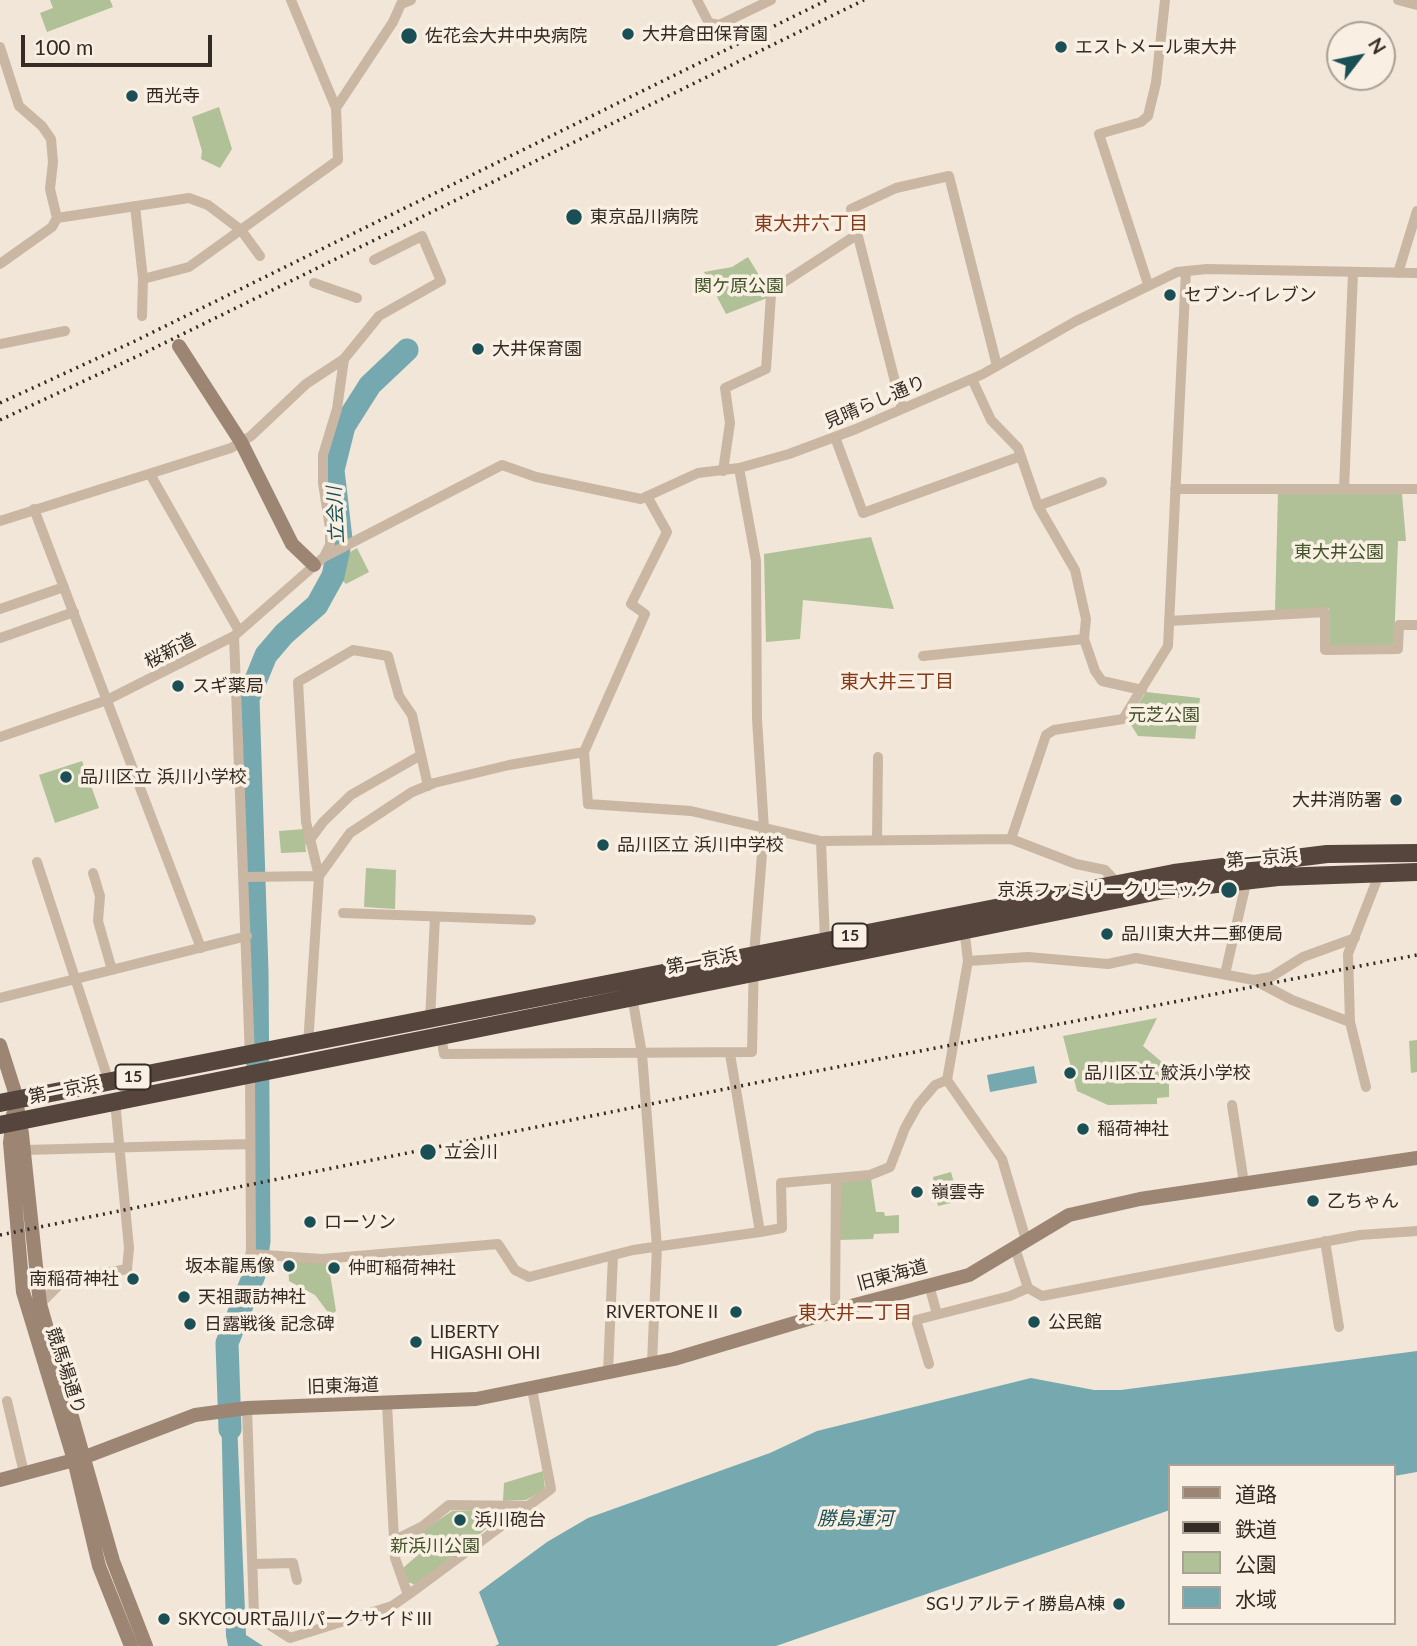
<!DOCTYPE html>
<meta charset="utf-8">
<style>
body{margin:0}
#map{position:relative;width:1417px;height:1646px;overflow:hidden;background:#f1e6d7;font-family:Lato,"Noto Sans JP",sans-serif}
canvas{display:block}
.legend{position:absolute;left:1168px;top:1464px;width:228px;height:161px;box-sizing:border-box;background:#f9f0e3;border:2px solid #aaa197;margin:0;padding:9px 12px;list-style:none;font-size:21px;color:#342b25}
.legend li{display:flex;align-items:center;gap:14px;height:35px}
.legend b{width:35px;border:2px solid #aaa197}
.north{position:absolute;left:1326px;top:21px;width:70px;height:70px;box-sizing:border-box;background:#f9f0e3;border:2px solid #aaa197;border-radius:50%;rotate:58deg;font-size:19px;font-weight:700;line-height:28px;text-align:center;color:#342b25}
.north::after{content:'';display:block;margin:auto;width:24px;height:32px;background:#1a4f56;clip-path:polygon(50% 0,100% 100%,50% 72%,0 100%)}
.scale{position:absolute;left:21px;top:35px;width:191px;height:32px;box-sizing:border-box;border:4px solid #342b25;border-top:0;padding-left:9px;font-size:21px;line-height:24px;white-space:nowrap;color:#342b25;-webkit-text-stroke:5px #f9f0e3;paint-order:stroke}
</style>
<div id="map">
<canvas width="1417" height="1646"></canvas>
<ul class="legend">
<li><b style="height:9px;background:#9d8574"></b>道路</li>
<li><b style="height:9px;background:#342b25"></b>鉄道</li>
<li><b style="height:19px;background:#b0c097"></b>公園</li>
<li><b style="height:19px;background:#75a9af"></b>水域</li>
</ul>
<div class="north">N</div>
<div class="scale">100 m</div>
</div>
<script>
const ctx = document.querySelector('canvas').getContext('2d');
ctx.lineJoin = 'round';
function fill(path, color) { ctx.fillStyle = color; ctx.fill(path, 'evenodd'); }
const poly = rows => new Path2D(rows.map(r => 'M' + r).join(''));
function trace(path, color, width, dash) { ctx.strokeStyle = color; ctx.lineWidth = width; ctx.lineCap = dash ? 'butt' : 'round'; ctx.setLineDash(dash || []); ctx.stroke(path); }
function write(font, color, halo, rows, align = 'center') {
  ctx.font = font + ' Lato,"Noto Sans JP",sans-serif'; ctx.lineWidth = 7; ctx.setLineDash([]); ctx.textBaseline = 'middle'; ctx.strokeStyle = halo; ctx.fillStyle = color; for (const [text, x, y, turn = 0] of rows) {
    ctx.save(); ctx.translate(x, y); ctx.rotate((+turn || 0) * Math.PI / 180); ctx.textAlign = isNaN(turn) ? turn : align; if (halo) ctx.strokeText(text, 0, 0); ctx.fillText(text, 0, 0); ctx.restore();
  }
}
fill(poly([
 [50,0,110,0,113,7,47,32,40,13,53,8],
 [219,107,232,149,220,168,201,159,202,151,192,117],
 [748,257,768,290,767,298,726,314,704,272,732,267],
 [1278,493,1402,494,1406,541,1398,541,1394,643,1391,646,1330,647,1329,608,1275,611],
 [871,537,894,609,803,600,800,639,766,642,764,554],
 [357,548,369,572,346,584,342,580,347,554],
 [1146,692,1200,698,1195,739,1138,736,1128,720],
 [82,761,99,808,55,823,39,775],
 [304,829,306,852,281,853,279,831],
 [366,868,396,870,395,909,364,907],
 [1157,1018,1143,1046,1169,1068,1169,1097,1157,1098,1157,1104,1108,1105,1077,1091,1063,1036],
 [1417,1040,1417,1072,1411,1073,1409,1041],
 [951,1172,959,1201,938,1206,933,1177],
 [871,1179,876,1212,884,1212,885,1216,899,1215,899,1233,874,1234,873,1239,838,1240,839,1182],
 [288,1261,328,1261,336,1311,330,1315,315,1295,289,1281],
 [543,1471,545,1489,526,1500,503,1501,504,1483],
 [501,1509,502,1516,416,1585,408,1582,403,1568,418,1555,409,1540,452,1511]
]), '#b0c097');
fill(poly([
 [1034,1066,1037,1083,990,1092,987,1075],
 [1417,1351,1417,1472,1394,1476,1394,1466,1170,1466,1170,1510,776,1646,495,1646,499,1644,479,1592,547,1542,588,1518,770,1453,817,1431,1031,1378,1094,1390,1121,1390],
 [236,1399,246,1635,263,1646,228,1646,226,1636,221,1400]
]), '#75a9af');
trace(poly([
 [230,1429,227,1343,254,1275,259,1241,257,972,248,699,266,655,284,634,317,605,333,576,341,539,333,470,344,426,370,385,407,350]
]), '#75a9af', 23);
trace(poly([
 [697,0,709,23,719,25,771,0],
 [1398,0,1417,5],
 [0,47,19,106,42,126,51,139,53,162,50,189,57,218,52,227,0,264],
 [336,108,393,22,401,4,411,0],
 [135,206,143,279,142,316],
 [57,218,189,198,208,205,241,230,260,256],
 [1398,273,1417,211],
 [143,279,189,267,338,160,336,108,291,0],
 [314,283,357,298],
 [1148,284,1099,134,1141,122,1148,116,1156,83,1165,0],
 [0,344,65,331],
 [972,379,991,420,1018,448,1038,506,1075,570,1086,619,1084,639,1095,671,1102,681,1142,690],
 [902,409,851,209,896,188,949,176,997,366],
 [835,437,863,513,1021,456],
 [723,471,730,423,725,388,766,369,771,295,775,288,858,234],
 [150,474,239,631],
 [1175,489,1417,489],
 [1344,489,1353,273],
 [647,496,667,532,631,604,645,614,584,752,588,804,691,811,821,841,1011,839,1076,864,1105,870,1118,884],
 [1038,506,1102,482],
 [34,509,201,948],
 [0,521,231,448,251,436,306,384,344,359],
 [324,557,330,545,330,528,323,483,323,455,337,409,344,359,379,316,441,281,422,236,374,260],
 [0,609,64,587],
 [1169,621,1325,612,1325,650,1398,649,1399,625,1417,625],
 [234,636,250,1058],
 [0,638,74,612],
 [923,656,1084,639],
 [0,737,107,700,234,636,324,557,502,465,536,477,641,499,698,473,739,468,789,454,856,429,983,374,1076,321,1177,272,1207,269,1417,273],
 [1011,839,1046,735,1054,730,1123,719,1168,646,1186,271],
 [877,840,878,757],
 [309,841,323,822,351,795,421,755],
 [821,841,825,941],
 [37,862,109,1082],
 [93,873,100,896,98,921,112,970],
 [245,877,319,876,306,822,298,682,353,650,388,656,399,696,412,715,428,786],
 [343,913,531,920],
 [964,927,968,961,947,1080,1002,1159,1026,1240],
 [968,961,1028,957,1108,964,1136,958,1254,980,1271,977,1303,957,1355,938],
 [1225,974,1247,879],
 [1254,980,1292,1000,1350,1022],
 [632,996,642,1054,657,1247,652,1363],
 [0,998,247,936],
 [430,1020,435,917],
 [441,1035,444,1054,752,1052,754,955,764,829,757,719,756,561,739,468],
 [308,1045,319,876,350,833,412,792,434,783,509,765,584,752],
 [250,1073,251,1254,322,1259,498,1244,515,1270,529,1277,633,1250,760,1232,730,1054],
 [1366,1087,1350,1022,1348,954,1380,872],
 [1232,1105,1244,1183],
 [24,1150,250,1144],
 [760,1232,782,1228,781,1183,870,1175,890,1167,905,1128,918,1105,935,1085,947,1080],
 [1325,1241,1339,1327],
 [1015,1248,1028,1288,1042,1296,1360,1235,1417,1231],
 [929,1285,937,1314],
 [40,1304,63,1281,127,1269,129,1248,115,1101],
 [835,1311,836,1178],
 [929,1364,916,1320,1010,1296,1028,1288],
 [608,1372,613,1255],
 [7,1401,24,1473],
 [247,1408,254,1615,290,1638,392,1606,408,1595,395,1558,387,1404],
 [395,1540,423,1526,449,1505,528,1506,551,1489,532,1389],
 [253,1564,293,1563,297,1580],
 [408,1595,527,1507]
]), '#c9b7a3', 10);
trace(poly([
 [179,346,241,442,292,544,314,565],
 [0,1045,14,1089,22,1134,40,1304,113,1561,146,1646],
 [13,1115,10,1143,23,1292,74,1460,99,1566,131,1646],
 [0,1480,85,1457,195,1415,247,1408,476,1399,674,1359,855,1305,969,1275,1069,1215,1140,1199,1417,1158]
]), '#9d8574', 14);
trace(poly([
 [0,1103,1174,873,1327,854,1417,853],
 [0,1125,1164,890,1278,877,1417,872]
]), '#55453c', 18);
trace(poly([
 [0,403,135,341,827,0],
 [0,420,142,354,864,0],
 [0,1235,765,1081,1417,955]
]), '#342b25', 3.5, [2, 5]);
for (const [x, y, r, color] of [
 [628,34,7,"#1a4f56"],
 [409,36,9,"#1a4f56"],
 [1061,47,7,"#1a4f56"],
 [132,96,7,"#1a4f56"],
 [574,217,9,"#1a4f56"],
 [1170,295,7,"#1a4f56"],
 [478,349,7,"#1a4f56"],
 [178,686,7,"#1a4f56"],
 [66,777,7,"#1a4f56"],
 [1396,800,7,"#1a4f56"],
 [603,845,7,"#1a4f56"],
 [1229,890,9,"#1a4f56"],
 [1107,934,7,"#1a4f56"],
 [1070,1073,7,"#1a4f56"],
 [1083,1129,7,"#1a4f56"],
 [428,1152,9,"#1a4f56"],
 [917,1192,7,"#1a4f56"],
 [1313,1201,7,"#1a4f56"],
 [310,1222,7,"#1a4f56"],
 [289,1266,7,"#1a4f56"],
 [334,1268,7,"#1a4f56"],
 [133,1279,7,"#1a4f56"],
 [184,1297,7,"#1a4f56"],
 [736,1312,7,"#1a4f56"],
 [1034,1322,7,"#1a4f56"],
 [190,1324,7,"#1a4f56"],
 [416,1342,7,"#1a4f56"],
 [460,1520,7,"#1a4f56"],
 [1119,1604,7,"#1a4f56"],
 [164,1619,7,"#1a4f56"]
]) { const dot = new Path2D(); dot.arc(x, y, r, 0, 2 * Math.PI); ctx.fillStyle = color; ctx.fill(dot); trace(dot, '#f9f0e3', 2.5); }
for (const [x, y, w] of [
 [850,936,35],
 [133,1077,35]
]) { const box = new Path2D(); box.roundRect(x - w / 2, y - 12.5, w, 25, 5); ctx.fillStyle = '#f9f0e3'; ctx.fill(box); trace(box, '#342b25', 2); }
write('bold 16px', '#342b25', null, [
 ["15",850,936],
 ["15",133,1077]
]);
write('18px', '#342b25', '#f9f0e3', [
 ["大井倉田保育園",642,34],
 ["佐花会大井中央病院",425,36],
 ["エストメール東大井",1075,47],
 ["西光寺",146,96],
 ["東京品川病院",590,217],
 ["セブン-イレブン",1184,295],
 ["大井保育園",492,349],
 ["スギ薬局",192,686],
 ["品川区立 浜川小学校",80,777],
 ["大井消防署",1382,800,"right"],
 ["品川区立 浜川中学校",617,845],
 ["京浜ファミリークリニック",1213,890,"right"],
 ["品川東大井二郵便局",1121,934],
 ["品川区立 鮫浜小学校",1084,1073],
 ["稲荷神社",1097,1129],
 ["立会川",444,1152],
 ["嶺雲寺",931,1192],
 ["乙ちゃん",1327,1201],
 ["ローソン",324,1222],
 ["坂本龍馬像",275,1266,"right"],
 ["仲町稲荷神社",348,1268],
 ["南稲荷神社",119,1279,"right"],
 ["天祖諏訪神社",198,1297],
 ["RIVERTONEⅡ",722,1312,"right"],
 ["公民館",1048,1322],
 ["日露戦後 記念碑",204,1324],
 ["LIBERTY",430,1332],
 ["HIGASHI OHI",430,1353],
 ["浜川砲台",474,1520],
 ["SGリアルティ勝島A棟",1105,1604,"right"],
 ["SKYCOURT品川パークサイドⅢ",178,1619]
], 'left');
write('18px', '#415328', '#f9f0e3', [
 ["関ケ原公園",739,286],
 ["東大井公園",1339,552],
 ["元芝公園",1164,715],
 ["新浜川公園",435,1546]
]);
write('18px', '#342b25', '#f9f0e3', [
 ["見晴らし通り",875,402,-23],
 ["桜新道",170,651,-27],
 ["第一京浜",1262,858,-5],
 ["第一京浜",702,961,-11],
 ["第一京浜",64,1090,-12],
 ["旧東海道",892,1275,-15],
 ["競馬場通り",66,1371,72],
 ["旧東海道",343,1386,-2]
]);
write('19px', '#853b1c', '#f9f0e3', [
 ["東大井六丁目",811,224],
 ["東大井三丁目",897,682],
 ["東大井二丁目",855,1313]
]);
write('italic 19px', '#1a4f56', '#f9f0e3', [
 ["立会川",336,515,-93],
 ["勝島運河",855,1519]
]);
</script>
